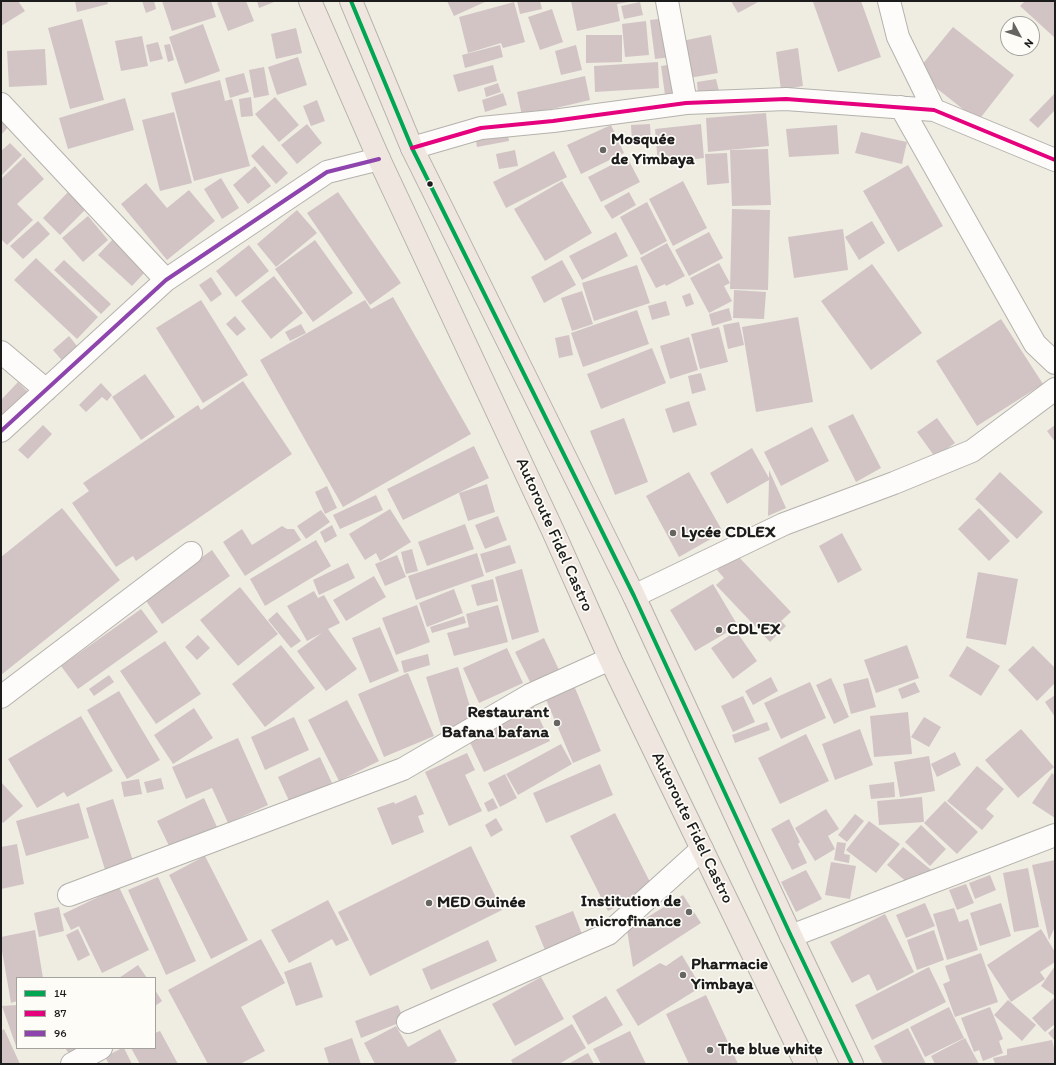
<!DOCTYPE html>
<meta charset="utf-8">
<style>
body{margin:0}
#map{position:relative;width:1056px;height:1065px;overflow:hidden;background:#efece2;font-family:Itim,sans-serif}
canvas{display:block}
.frame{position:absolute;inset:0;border:2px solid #1c1c1c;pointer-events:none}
.legend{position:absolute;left:16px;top:977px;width:140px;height:72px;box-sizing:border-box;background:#fdfcf7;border:1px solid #a3a29f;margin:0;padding:5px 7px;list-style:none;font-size:12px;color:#1c1c1c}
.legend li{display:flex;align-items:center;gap:8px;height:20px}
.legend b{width:20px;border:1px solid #a3a29f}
.north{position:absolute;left:1000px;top:16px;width:40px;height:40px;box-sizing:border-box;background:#fdfcf7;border:1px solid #a3a29f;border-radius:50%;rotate:130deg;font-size:11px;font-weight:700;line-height:16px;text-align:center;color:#1c1c1c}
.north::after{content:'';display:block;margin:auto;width:14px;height:18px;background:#666561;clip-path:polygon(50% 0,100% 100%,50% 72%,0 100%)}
</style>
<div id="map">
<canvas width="1056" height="1065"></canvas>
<div class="frame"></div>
<ul class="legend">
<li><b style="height:5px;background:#00a651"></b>14</li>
<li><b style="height:5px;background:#e5007d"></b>87</li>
<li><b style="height:5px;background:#8e44ad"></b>96</li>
</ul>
<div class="north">N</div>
</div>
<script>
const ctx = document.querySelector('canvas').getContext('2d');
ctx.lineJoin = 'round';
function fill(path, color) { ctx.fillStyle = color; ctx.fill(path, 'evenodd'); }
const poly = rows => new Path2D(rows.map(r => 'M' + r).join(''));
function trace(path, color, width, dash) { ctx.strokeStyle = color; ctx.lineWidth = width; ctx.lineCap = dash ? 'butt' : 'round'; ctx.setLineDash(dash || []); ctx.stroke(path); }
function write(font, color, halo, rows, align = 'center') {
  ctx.font = font + ' Itim,sans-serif'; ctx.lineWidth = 3.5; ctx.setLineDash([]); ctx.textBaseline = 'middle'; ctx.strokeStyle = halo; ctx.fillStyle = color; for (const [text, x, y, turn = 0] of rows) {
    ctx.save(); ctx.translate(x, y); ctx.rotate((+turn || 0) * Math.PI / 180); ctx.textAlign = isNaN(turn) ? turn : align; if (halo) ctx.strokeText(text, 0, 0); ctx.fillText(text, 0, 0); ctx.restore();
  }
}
fill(poly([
 [1,1,18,1,25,11,1,26],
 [75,1,107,1,108,4,77,12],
 [142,1,154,1,156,9,146,13],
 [162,1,211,1,216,17,172,31],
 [221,1,246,1,254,21,228,31,217,3],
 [257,1,274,1,274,2,259,8],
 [447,1,487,1,454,16],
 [517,1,540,1,542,9,520,14],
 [571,1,629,1,629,2,617,4,620,21,577,31],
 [731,1,760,1,738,13],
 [817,1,861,1,881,57,838,72,813,2],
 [1025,1,1055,1,1055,38,1020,6],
 [514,2,525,42,503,48,501,43,468,53,459,17],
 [640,2,643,15,624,19,621,6],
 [552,9,563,42,540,50,528,17],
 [666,18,671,57,655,59,650,20],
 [82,19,104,100,70,109,48,28],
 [646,21,649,55,625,57,622,24],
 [203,24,220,71,185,84,169,37],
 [953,27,1014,75,978,121,916,72],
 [296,28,302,53,276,59,271,34],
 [586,35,622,35,622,62,586,63],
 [711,35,718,73,689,78,682,41],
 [142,36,148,66,121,71,115,41],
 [158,42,163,59,150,62,146,45],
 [170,44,174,60,168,62,164,45],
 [500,45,503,57,465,68,462,55],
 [576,45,582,70,561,75,555,51],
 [798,48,803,86,781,90,776,52],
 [45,49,47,85,9,87,7,51],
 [298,57,307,85,277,95,268,67],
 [658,62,659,88,595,92,594,66],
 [674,64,678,93,665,95,661,66],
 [493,65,497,81,458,92,453,75],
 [264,67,269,95,254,98,249,70],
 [244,73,249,92,230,98,225,78],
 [585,76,590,100,522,116,517,92],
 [716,79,719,91,698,94,697,82],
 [220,80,225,101,232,99,250,166,194,181,171,93],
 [498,83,501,92,486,97,484,88],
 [503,93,507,105,485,112,482,100],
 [1055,93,1055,110,1038,128,1029,120],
 [251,97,253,116,241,117,239,99],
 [275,97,299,125,279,142,255,114],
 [125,98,134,130,68,149,59,118],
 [317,100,325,121,311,126,303,106],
 [174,112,192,183,160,191,142,120],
 [766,113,769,146,708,152,706,118],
 [1,118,10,125,1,135],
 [307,124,322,143,297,164,281,145],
 [650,124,651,141,632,143,631,125],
 [701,124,704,158,658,164,655,129],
 [611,125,624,153,581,174,567,145],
 [837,125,839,154,789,157,786,129],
 [507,129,509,141,477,147,475,135],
 [861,132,907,142,902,164,855,153],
 [10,143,22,155,1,176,1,151],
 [263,145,288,173,276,184,251,156],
 [768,149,771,205,732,206,730,150],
 [515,150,518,166,499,169,496,154],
 [554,151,567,177,506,208,493,182],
 [727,153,729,183,707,185,705,154],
 [24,157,44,179,17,204,33,220,7,245,1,239,1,179],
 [627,157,640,182,601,202,588,177],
 [908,165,943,226,898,252,863,191],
 [255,166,271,186,248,204,233,185],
 [221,178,239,208,222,219,204,189],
 [562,181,592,233,545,261,514,209],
 [683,181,707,228,673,246,649,199],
 [146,183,167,208,189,190,215,221,167,260,121,204],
 [69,191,87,208,60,235,43,218],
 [338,192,401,283,370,305,307,213],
 [629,192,636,205,612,219,604,206],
 [647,202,667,241,641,255,620,217],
 [732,209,770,210,768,290,730,289],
 [297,210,317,233,276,267,257,244],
 [88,216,108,240,83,262,62,238],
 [38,221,50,234,23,259,10,246],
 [872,221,885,243,859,260,845,237],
 [843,229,848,270,794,278,788,237],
 [616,232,628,256,582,280,569,256],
 [709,232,723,258,689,276,675,250],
 [113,239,147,270,132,286,98,255],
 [315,240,353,293,313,322,275,269],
 [667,243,685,276,666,286,665,284,656,288,640,258],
 [249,245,269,271,236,297,216,271],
 [36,258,98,317,77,339,14,280],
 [64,260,111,304,101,314,54,270],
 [562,260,576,285,544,303,531,277],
 [719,263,730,283,724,286,732,301,709,313,690,278],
 [872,264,922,333,871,370,821,301],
 [637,265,650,303,594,321,582,283],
 [274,276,303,313,271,339,241,301],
 [211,277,222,294,211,302,199,285],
 [734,290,766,292,764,319,733,318],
 [582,291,593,324,572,331,561,298],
 [690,293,694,304,686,307,682,296],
 [393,297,471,434,343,507,260,360,365,300,371,309],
 [201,300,248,375,203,403,156,328],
 [666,301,670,315,652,320,648,306],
 [729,308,732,320,712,326,709,314],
 [637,310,649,344,583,367,571,333],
 [235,316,246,329,237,336,226,324],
 [798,317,813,402,756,412,742,327],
 [1001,319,1043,384,977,426,936,361],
 [739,322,744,345,728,349,723,325],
 [301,324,306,333,290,341,285,332],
 [719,327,728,362,700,369,691,334],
 [569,335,573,355,559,358,555,338],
 [69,336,81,351,65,364,53,350],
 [689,337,698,370,670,379,660,346],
 [652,348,666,383,601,409,587,374],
 [701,373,706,390,692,394,688,376],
 [145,374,175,417,141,440,112,397],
 [243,381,292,454,136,561,133,556,116,567,72,503,89,491,83,483,198,405,201,410],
 [18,382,31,395,1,426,1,400],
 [101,383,112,395,107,401,102,397,86,412,79,405],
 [689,401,697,425,673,433,665,409],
 [853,414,881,468,856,482,828,426],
 [624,418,648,482,615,495,590,431],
 [937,418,955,443,935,457,917,432],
 [43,425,52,434,28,459,18,450],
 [1055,425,1055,442,1047,431],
 [812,427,829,461,781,486,764,452],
 [474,446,489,478,403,520,387,489],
 [752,448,769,478,769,470,786,508,768,516,769,480,727,504,710,473],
 [689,472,723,532,679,557,646,496],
 [1000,472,1043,512,1017,539,975,499],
 [487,484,495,512,468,521,459,493],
 [327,486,337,508,325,514,315,492],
 [376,495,383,510,340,529,333,515],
 [62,508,120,580,1,675,1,557],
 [979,508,1010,541,989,561,958,529],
 [390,509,411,542,380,561,376,553,365,560,349,534],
 [321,510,330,522,306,539,297,526],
 [498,516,507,540,485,549,475,525],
 [465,524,474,549,427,566,418,542],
 [332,525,337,536,325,543,320,532],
 [282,526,287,529,294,529,301,540,245,576,223,542,242,529,252,545],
 [842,533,862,570,838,583,819,546],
 [316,540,331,566,265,606,250,579],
 [510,545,516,563,486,573,480,554],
 [412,549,418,571,406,574,401,552],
 [212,550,230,576,162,624,144,598],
 [477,553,484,576,416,600,408,576],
 [735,553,791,612,781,621,786,626,770,642,716,585,724,578,717,570],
 [397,555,406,577,385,586,375,564],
 [348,563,355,578,319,595,313,580],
 [522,569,539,632,512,640,495,577],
 [978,572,1018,579,1006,645,966,638],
 [374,576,386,597,346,621,333,600],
 [493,579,498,601,477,606,471,585],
 [713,584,738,626,695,651,670,610],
 [240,587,278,634,238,666,200,620],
 [454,589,463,613,427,627,419,603],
 [314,591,318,598,324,595,340,623,328,629,357,669,326,691,297,651,322,633,307,641,287,606],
 [417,605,430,642,396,655,382,618],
 [498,605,508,642,454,656,447,633,469,627,466,614],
 [141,609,158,632,78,689,61,666],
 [277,612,301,641,291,648,268,620],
 [464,616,466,623,432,633,430,627],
 [380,627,399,671,370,683,352,638],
 [736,631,757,661,733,679,711,648],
 [198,635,210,648,197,660,185,647],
 [544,638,559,670,531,684,515,652],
 [165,641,201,694,156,724,120,671],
 [281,645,315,688,265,727,232,684],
 [907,645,919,678,876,693,864,660],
 [967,646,1000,666,981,696,949,676],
 [1033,646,1055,668,1055,683,1037,701,1008,670],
 [507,648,523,683,479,703,463,668],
 [428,654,430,665,404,673,401,661],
 [458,667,475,723,443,733,426,677],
 [408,673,434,736,384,757,358,694],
 [109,675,114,682,94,696,89,689],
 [771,677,778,691,753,705,745,691],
 [831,678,849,717,834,724,816,685],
 [868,678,876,707,851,714,843,684],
 [810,682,826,718,781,739,764,703],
 [915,682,920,692,902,699,898,689],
 [573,683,601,751,573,763,544,695],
 [119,691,160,760,127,779,87,710],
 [1055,695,1055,717,1045,702],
 [743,696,755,722,733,732,721,706],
 [347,700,379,761,339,781,308,720],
 [533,705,550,741,484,772,467,736],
 [194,708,213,738,173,764,154,735],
 [908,712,912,754,874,757,870,716],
 [81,716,113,771,67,797,64,792,37,808,8,759],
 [294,717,309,750,265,770,251,737],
 [924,717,941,727,929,747,911,737],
 [767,722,770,730,735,743,732,735],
 [860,729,873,765,835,780,822,744],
 [1021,729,1054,767,1018,798,985,760],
 [806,734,829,781,780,804,758,758],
 [238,738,268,805,228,823,212,788,186,799,172,767],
 [561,744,572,764,518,795,506,774],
 [955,752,961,765,937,777,931,764],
 [467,753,475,770,465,775,482,811,449,826,425,772],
 [929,756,935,791,900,797,894,762],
 [320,757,332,783,290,803,278,777],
 [600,764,613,795,546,823,533,793],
 [977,766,1004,789,986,809,994,816,982,830,947,801],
 [1052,773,1055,776,1055,818,1032,803],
 [505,774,517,798,500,807,488,783],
 [161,778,164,789,147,793,144,782],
 [139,779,142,794,124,797,121,782],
 [1,782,23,806,3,823,1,821],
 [894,782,895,797,871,799,869,785],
 [416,795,424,814,418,816,424,832,392,845,377,808,394,802,395,804],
 [922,797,924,822,879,825,877,801],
 [204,798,217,827,171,850,157,821],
 [493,798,498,808,488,812,484,803],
 [113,799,134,864,106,873,86,808],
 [945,801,978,832,957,854,924,823],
 [79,803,89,838,26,856,16,821],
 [826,809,839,829,828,836,835,849,815,861,795,828],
 [615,813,653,888,608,911,570,836],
 [855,814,864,821,847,842,838,835],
 [496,818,503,830,491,837,485,825],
 [789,819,800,842,798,844,807,863,792,870,771,829],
 [869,821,900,844,876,873,846,850],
 [921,825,946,849,930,866,905,842],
 [837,842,846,843,844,854,850,855,849,863,834,860],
 [17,844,24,884,1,889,1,847],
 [471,846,502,910,370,976,338,912],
 [903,847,935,873,909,884,887,865],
 [205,856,248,940,211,959,169,875],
 [1055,860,1055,927,1049,940,1032,865],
 [831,862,856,866,850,899,825,895],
 [1028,868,1039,927,1014,932,1003,873],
 [806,870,822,899,796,912,781,882],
 [990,875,996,890,975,899,969,883],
 [158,877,196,961,166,975,128,890],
 [966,884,974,903,957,910,949,890],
 [119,887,149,950,102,973,79,926,71,930,63,914],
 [683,895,701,923,633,967,627,930],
 [328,900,349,940,336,946,332,939,289,963,271,930],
 [925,903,935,926,906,938,896,915],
 [1001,903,1011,936,980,946,970,913],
 [59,907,64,931,39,937,34,913],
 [954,908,959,922,968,919,978,950,947,960,933,914],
 [573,911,582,934,545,950,535,926],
 [885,914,914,972,877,991,869,974,852,983,830,942],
 [78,929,90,955,78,961,66,935],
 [1041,929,1055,952,1055,962,1040,972,1045,979,1011,1002,987,965],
 [35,930,43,978,17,978,17,1001,11,1003,1,945,1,937],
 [934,930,944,960,917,970,907,940],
 [261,939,285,983,241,1007,265,1051,240,1064,208,1064,168,990],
 [488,940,497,961,431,990,422,969],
 [981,953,998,1002,955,1017,943,984,950,981,945,966],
 [682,955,701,987,638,1026,616,990,660,963,666,966],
 [311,962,323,997,296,1006,284,972],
 [138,965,147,978,119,978],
 [1055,966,1055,996,1041,986],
 [929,967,946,1002,872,1040,855,1005],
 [541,977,564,1019,515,1046,492,1004],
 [155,990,162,1001,155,1006],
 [706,995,738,1064,689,1064,666,1014],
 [606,996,623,1025,588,1045,572,1016],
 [1055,997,1055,1024,1045,1032,1032,1018],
 [1008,1000,1036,1025,1022,1041,994,1015],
 [17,1005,17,1049,2,1006],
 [398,1005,404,1021,361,1038,355,1021],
 [949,1007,964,1038,925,1057,910,1027],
 [990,1007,1003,1039,999,1041,1003,1053,983,1061,979,1050,974,1052,961,1018],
 [572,1024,586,1048,559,1064,513,1064,511,1060],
 [396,1026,408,1047,440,1029,457,1061,452,1064,375,1064,364,1043],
 [1055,1027,1055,1041,1048,1033],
 [908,1028,926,1064,883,1064,874,1046],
 [4,1029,20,1064,1,1064,1,1031],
 [160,1031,178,1064,140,1064,131,1048,155,1048,155,1033],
 [630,1031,646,1064,601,1064,593,1049],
 [352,1038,361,1064,329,1064,324,1048],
 [965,1038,979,1064,935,1064,931,1056],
 [1052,1040,1054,1048,1055,1048,1055,1064,995,1064,993,1058,1007,1055,1007,1049],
 [65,1048,92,1048,74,1061],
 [122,1048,124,1048,132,1064,109,1064,105,1057],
 [588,1053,594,1064,568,1064]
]), '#d2c4c5');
const minor = poly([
 [667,1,686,103],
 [889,1,898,37,934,110],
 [1,104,166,280],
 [901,107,1035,344,1055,363],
 [412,148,481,128,553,121,686,103,786,99,934,110,1055,160],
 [1,352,46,390],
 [1,431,166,280,327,172,379,159],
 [634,596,784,524,894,483,972,451,1055,389],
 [1,697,191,553],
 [69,895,403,769,530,695,610,659],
 [791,936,1055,835],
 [408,1022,608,934,702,849],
 [72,1064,101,1048]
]);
const highway = poly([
 [310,1,379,159,553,531,610,659,806,1064],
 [351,1,412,148,634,596,791,936,852,1064]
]);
trace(minor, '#b4b2ac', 24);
trace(highway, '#b4b2ac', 24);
trace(minor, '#fdfcfb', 22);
trace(highway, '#efe7df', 22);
trace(poly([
 [351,1,412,148,634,596,791,936,852,1064]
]), '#00a651', 4);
trace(poly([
 [412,148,481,128,553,121,686,103,786,99,934,110,1055,160]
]), '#e5007d', 4);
trace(poly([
 [1,431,166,280,327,172,379,159]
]), '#8e44ad', 4);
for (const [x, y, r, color] of [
 [603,150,4,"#666561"],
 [430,184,3.5,"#1c1c1c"],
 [673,533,4,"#666561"],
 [719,630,4,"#666561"],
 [557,723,4,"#666561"],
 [429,903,4,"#666561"],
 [689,912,4,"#666561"],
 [683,975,4,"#666561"],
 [710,1050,4,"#666561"]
]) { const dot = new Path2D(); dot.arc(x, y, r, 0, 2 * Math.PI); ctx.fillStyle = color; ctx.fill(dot); trace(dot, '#fdfcf7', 1.5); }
write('bold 17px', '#1c1c1c', '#fdfcf7', [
 ["Mosquée",611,140],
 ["de Yimbaya",611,160],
 ["Lycée CDLEX",681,533],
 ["CDL'EX",727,630],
 ["Restaurant",549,713,"right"],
 ["Bafana bafana",549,733,"right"],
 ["Institution de",681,902,"right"],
 ["microfinance",681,922,"right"],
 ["MED Guinée",437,903],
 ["Pharmacie",691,965],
 ["Yimbaya",691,985],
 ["The blue white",718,1050]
], 'left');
write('17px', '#1c1c1c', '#fdfcf7', [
 ["Autoroute Fidel Castro",554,535,66],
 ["Autoroute Fidel Castro",692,828,64]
]);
</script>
